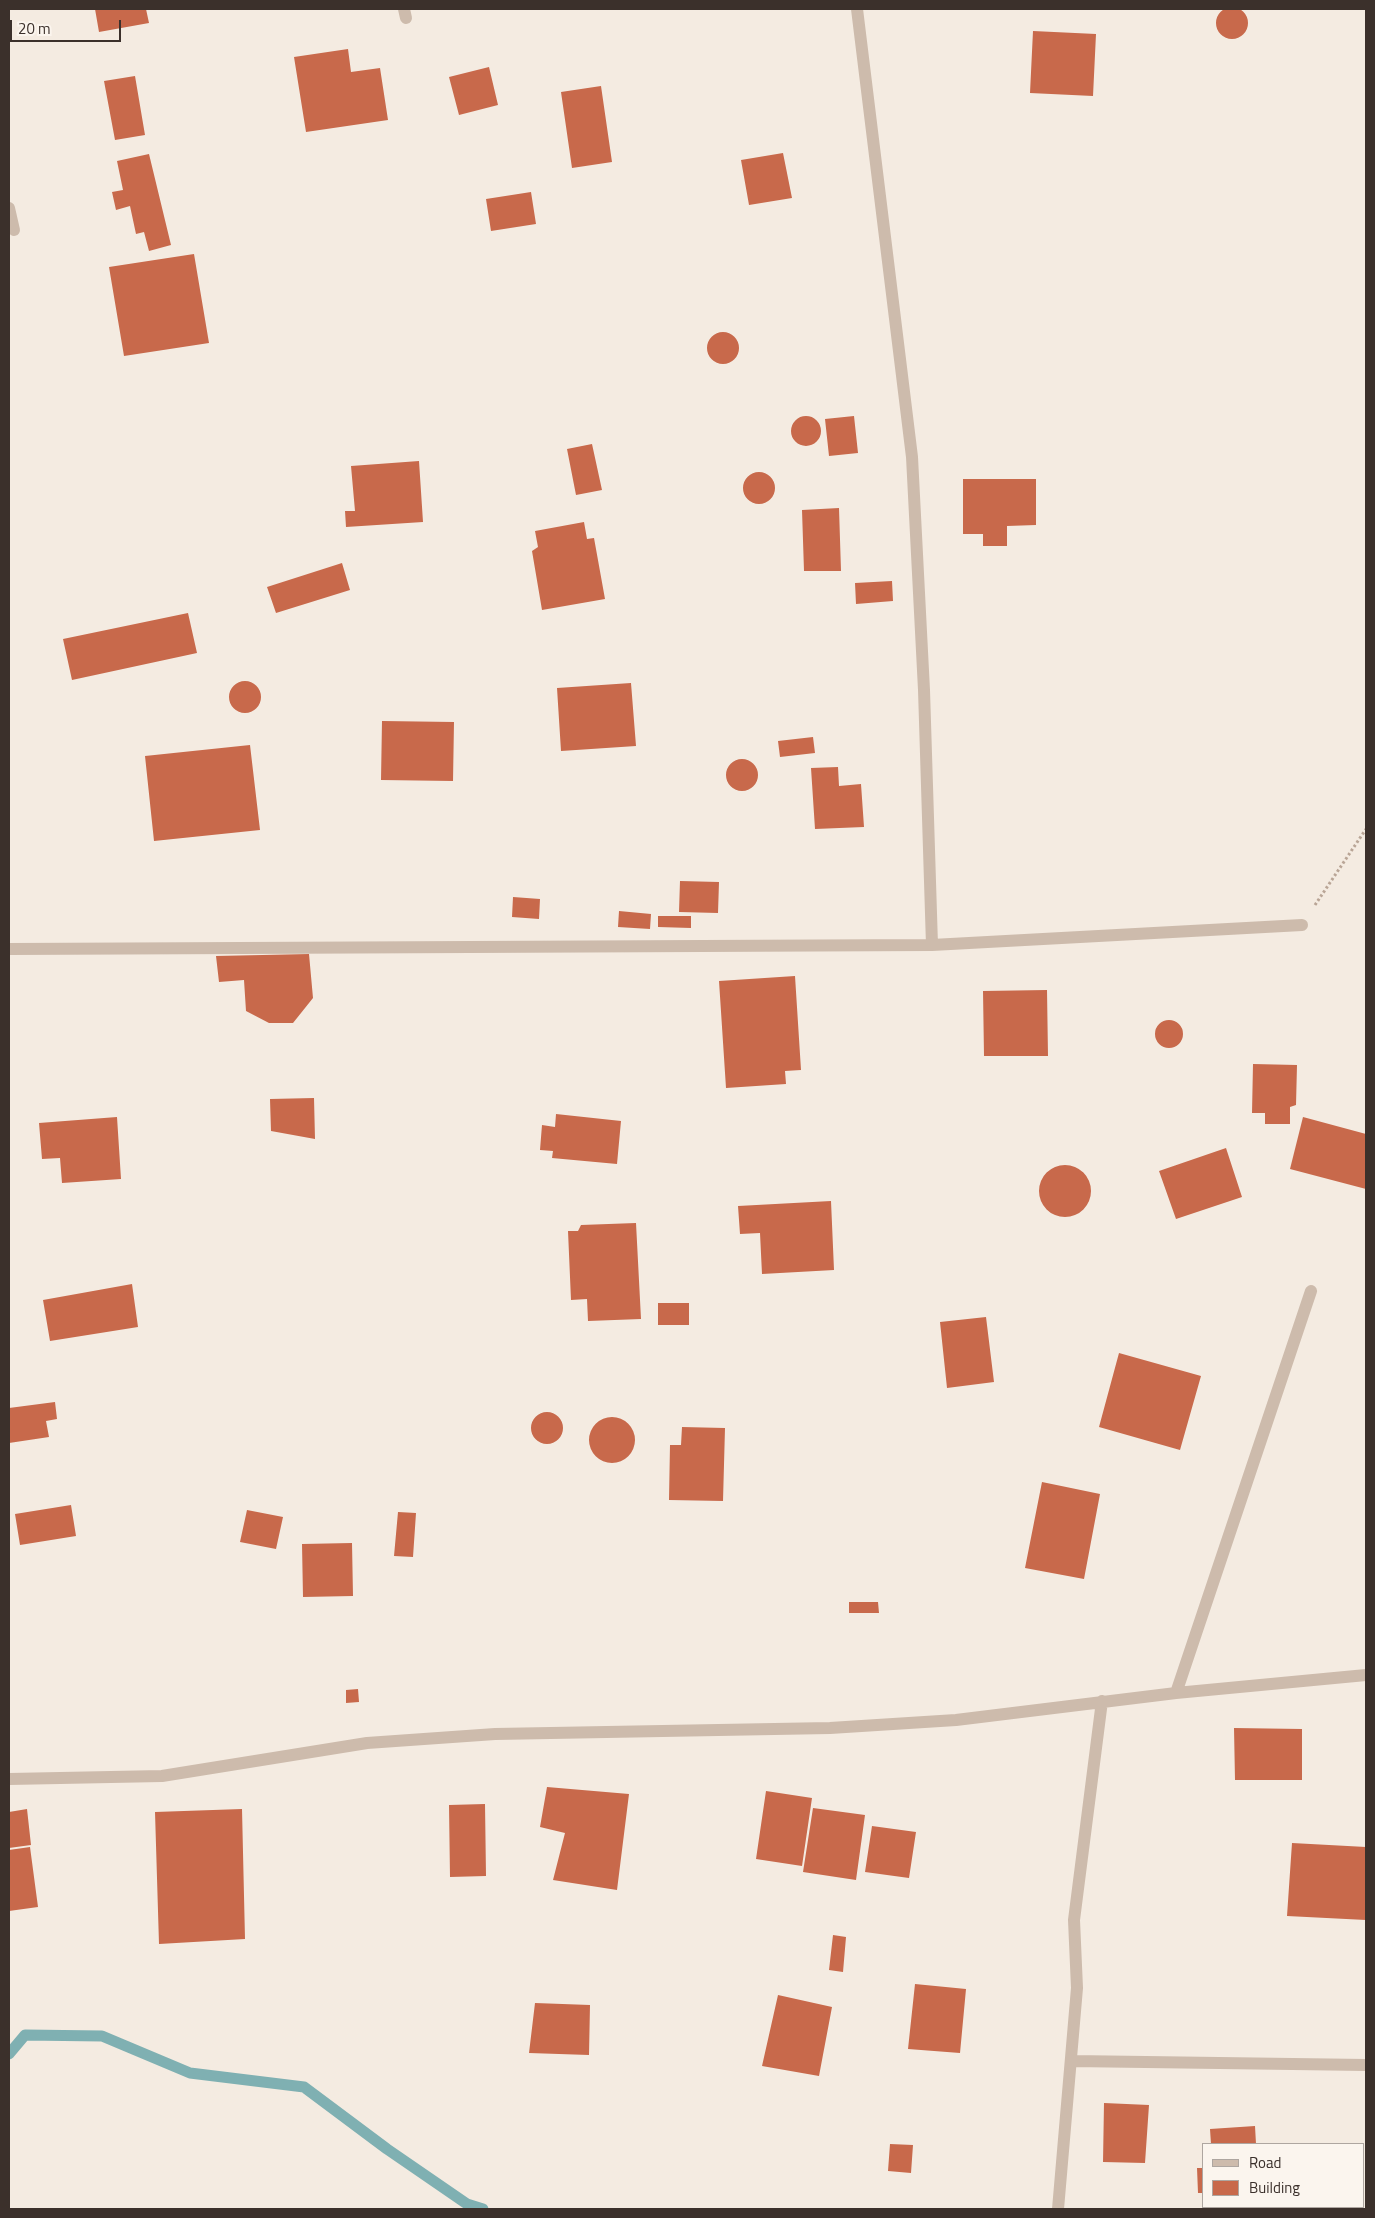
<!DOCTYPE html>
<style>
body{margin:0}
#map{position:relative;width:1375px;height:2218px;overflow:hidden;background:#f4ebe1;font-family:"Titillium Web",sans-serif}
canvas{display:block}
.frame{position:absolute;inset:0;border:10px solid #3b302b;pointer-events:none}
.legend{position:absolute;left:1202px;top:2143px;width:162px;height:65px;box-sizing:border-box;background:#fbf5ee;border:1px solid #aea6a0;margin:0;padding:6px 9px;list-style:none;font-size:15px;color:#3b302b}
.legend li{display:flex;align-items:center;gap:10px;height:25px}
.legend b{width:25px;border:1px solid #aea6a0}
.scale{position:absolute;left:10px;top:20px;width:111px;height:22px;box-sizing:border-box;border:2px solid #3b302b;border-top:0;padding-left:6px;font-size:15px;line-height:18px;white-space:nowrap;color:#3b302b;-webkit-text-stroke:4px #fbf5ee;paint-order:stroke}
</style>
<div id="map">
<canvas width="1375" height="2218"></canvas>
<div class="frame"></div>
<ul class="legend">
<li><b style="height:6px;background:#cdbbac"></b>Road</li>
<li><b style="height:14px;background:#c8694b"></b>Building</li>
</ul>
<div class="scale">20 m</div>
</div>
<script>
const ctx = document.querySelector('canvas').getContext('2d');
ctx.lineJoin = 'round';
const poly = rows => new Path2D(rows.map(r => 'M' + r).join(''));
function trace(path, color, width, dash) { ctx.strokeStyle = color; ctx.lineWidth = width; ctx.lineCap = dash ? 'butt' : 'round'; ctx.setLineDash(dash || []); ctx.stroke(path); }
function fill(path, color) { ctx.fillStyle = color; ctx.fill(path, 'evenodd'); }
trace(poly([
 [9,2054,25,2035,102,2036,190,2073,304,2087,387,2149,467,2204,483,2209]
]), '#7fb0b2', 11);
fill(poly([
 '1216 23a16 16 0 1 1 32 0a16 16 0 1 1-32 0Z',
 [95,9,146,9,149,23,99,32],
 [1033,31,1096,34,1093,96,1030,93],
 [348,49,351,72,380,68,388,120,306,132,294,57],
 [489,67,498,105,459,115,449,77],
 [135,76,145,135,115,140,104,81],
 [601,86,612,162,572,168,561,92],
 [783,153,792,198,749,205,741,160],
 [149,154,171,245,149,251,144,232,136,234,130,206,116,210,112,192,123,190,117,161],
 [531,192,536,224,491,231,486,199],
 [194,254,209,343,124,356,109,267],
 '707 348a16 16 0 1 1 32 0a16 16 0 1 1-32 0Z',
 '791 431a15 15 0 1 1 30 0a15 15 0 1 1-30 0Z',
 [854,416,858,453,829,456,825,419],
 [592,444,602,490,576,495,567,449],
 [419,461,423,522,346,527,345,511,355,511,351,466],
 '743 488a16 16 0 1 1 32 0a16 16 0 1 1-32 0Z',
 [963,479,1036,479,1036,525,1007,526,1007,546,983,546,983,534,963,534],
 [839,508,841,571,804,571,802,510],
 [584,522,587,539,594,538,605,599,542,610,532,551,538,547,535,531],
 [342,563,350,590,276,613,267,587],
 [892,581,893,601,856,604,855,583],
 [188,613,197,653,72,680,63,639],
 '229 697a16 16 0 1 1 32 0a16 16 0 1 1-32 0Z',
 [631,683,636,746,561,751,557,688],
 [382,721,454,722,453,781,381,780],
 [813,737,815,753,780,757,778,741],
 [250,745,260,830,154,841,145,756],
 '726 775a16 16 0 1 1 32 0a16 16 0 1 1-32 0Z',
 [838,767,839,786,861,784,864,827,815,829,811,768],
 [680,881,719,882,718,913,679,912],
 [513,897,540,899,539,919,512,917],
 [619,911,651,914,650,929,618,927],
 [658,916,691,916,691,928,658,927],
 [309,954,313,998,293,1023,269,1023,246,1011,244,980,219,982,216,956],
 [795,976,801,1070,785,1071,786,1084,726,1088,719,981],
 [1047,990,1048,1056,984,1056,983,991],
 '1155 1034a14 14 0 1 1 28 0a14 14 0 1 1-28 0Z',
 [1253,1064,1297,1065,1296,1105,1290,1107,1290,1124,1265,1124,1265,1113,1252,1113],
 [314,1098,315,1139,271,1131,270,1099],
 [556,1114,621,1121,617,1164,552,1158,553,1151,540,1150,542,1125,555,1127],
 [117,1117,121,1179,62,1183,60,1158,42,1159,39,1123],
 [1303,1117,1366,1134,1366,1189,1290,1169],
 [1226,1148,1242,1197,1176,1219,1159,1171],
 '1039 1191a26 26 0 1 1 52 0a26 26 0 1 1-52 0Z',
 [831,1201,834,1270,762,1274,760,1233,740,1234,738,1206],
 [636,1223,641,1319,588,1321,587,1299,571,1300,568,1231,578,1231,581,1225],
 [132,1284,138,1327,50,1341,43,1300],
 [658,1303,689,1303,689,1325,658,1325],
 [986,1317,994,1382,947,1388,940,1322],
 [1119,1353,1201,1376,1180,1450,1099,1427],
 [55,1402,57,1419,46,1421,49,1437,9,1443,9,1408],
 '531 1428a16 16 0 1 1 32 0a16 16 0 1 1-32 0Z',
 '589 1440a23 23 0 1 1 46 0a23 23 0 1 1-46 0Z',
 [682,1427,725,1428,723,1501,669,1500,670,1445,681,1445],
 [1042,1482,1100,1494,1084,1579,1025,1568],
 [71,1505,76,1536,20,1545,15,1514],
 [247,1510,283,1517,276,1549,240,1542],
 [398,1512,416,1513,413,1557,394,1556],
 [352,1543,353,1596,303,1597,302,1544],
 [849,1602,878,1602,879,1613,849,1613],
 [358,1689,359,1702,346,1703,346,1690],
 [1234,1728,1302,1729,1302,1780,1235,1780],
 [547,1787,629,1794,617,1890,553,1880,565,1833,540,1827],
 [766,1791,812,1798,802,1866,756,1859],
 [485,1804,486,1876,450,1877,449,1805],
 [813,1808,865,1815,856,1880,803,1872],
 [27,1809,31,1845,9,1848,9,1812],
 [242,1809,245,1939,159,1944,155,1812],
 [872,1826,916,1832,909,1878,865,1872],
 [1292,1843,1366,1847,1366,1920,1287,1916],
 [30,1847,38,1907,9,1911,9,1850],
 [833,1935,846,1937,843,1972,829,1970],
 [915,1984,966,1989,960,2053,908,2049],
 [778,1995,832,2007,819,2076,762,2066],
 [535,2003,590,2005,589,2055,529,2053],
 [1104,2103,1149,2105,1145,2163,1103,2162],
 [1255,2126,1256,2144,1211,2144,1210,2129],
 [890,2144,913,2145,911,2173,888,2171],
 [1197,2168,1204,2168,1204,2193,1198,2193],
 [1257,2207,1305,2207,1305,2209,1257,2209]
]), '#c8694b');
trace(poly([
 [1315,905,1366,829]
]), '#b9a596', 3, [2.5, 2.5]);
trace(poly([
 [404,9,406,18],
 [857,9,912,457,924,690,932,945],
 [9,208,14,230],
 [9,949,932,945,1302,925],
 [1176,1693,1311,1291],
 [9,1779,162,1776,367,1743,495,1734,830,1728,956,1720,1176,1693,1366,1675],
 [1072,2061,1366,2065],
 [1058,2209,1077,1988,1074,1920,1102,1701]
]), '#cdbbac', 12);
</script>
